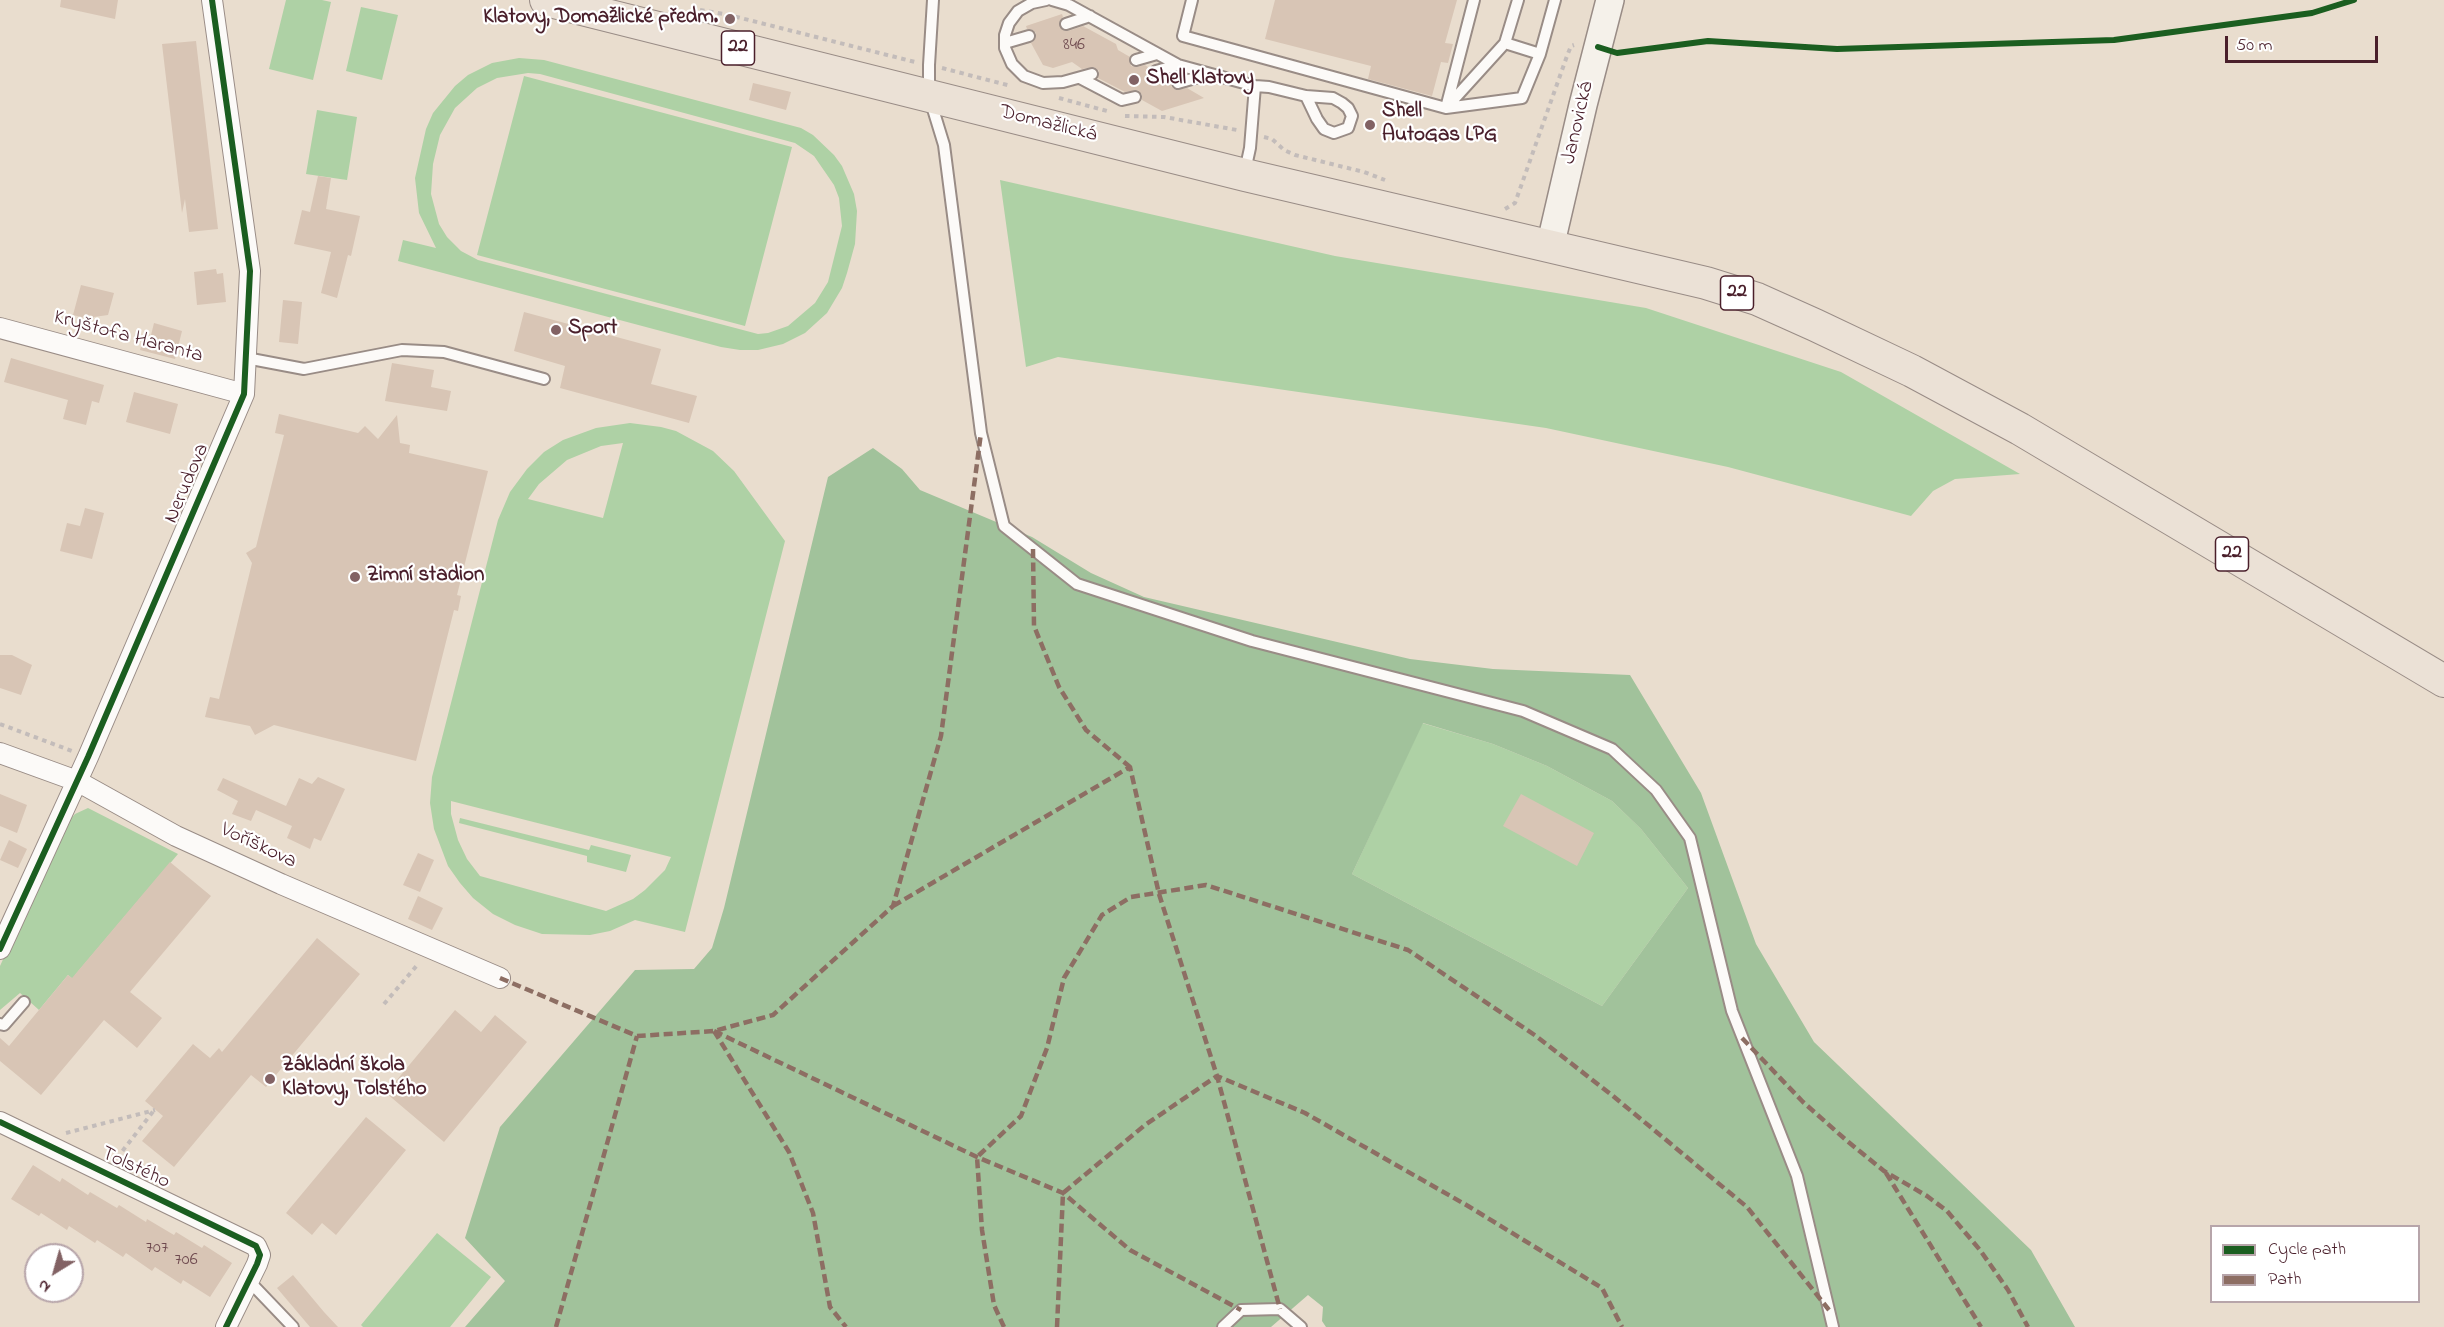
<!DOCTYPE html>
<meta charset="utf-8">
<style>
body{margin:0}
#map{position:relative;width:2444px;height:1327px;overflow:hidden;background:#e9ddce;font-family:"Indie Flower",sans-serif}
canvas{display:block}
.legend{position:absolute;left:2210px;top:1225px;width:210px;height:78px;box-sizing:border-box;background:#fff;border:2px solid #b7a5aa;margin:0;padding:8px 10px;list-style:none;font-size:18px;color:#4a1f2b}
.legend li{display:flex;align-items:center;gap:12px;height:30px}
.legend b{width:30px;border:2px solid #b7a5aa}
.north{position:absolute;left:24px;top:1243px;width:60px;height:60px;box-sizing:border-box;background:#fff;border:2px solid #b7a5aa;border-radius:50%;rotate:217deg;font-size:16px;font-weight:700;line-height:24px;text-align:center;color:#4a1f2b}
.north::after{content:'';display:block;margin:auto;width:21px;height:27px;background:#826264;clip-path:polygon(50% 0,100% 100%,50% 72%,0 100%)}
.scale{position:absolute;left:2225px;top:36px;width:153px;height:27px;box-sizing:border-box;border:3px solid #4a1f2b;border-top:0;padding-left:8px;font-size:18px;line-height:21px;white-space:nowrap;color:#4a1f2b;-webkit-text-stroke:4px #fff;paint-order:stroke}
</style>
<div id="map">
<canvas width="2444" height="1327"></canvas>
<ul class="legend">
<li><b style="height:8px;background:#1b5e20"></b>Cycle path</li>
<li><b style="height:8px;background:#8d6e63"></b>Path</li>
</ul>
<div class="north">N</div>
<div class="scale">50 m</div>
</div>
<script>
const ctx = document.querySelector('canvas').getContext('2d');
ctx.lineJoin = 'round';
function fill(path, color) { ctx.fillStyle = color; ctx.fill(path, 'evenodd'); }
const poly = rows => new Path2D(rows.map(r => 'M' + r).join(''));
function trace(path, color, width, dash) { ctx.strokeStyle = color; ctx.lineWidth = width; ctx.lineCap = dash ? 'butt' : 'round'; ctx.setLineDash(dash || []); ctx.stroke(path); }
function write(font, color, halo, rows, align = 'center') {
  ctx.font = font + ' "Indie Flower",sans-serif'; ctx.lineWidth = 4.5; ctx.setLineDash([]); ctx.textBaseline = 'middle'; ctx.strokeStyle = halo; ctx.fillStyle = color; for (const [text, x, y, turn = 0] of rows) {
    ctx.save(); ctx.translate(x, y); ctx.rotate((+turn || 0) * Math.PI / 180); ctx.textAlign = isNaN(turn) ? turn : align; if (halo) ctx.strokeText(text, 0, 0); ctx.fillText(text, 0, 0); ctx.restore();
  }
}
fill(poly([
 [286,0,322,0,331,2,313,80,269,69],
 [361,7,398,15,382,80,346,71],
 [519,58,544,60,801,128,813,135,834,155,842,166,854,194,857,211,855,244,847,273,842,288,827,313,805,333,783,344,758,350,740,350,721,347,398,261,403,240,436,248,419,213,415,178,426,129,433,113,455,86,468,75,492,63],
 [528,73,540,74,795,143,814,156,834,185,839,198,842,226,828,282,815,303,788,326,768,333,758,334,478,260,461,251,447,237,439,224,431,194,433,164,440,135,455,108,477,88,497,78],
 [524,76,792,147,745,326,477,255],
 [317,110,357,117,347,180,306,174],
 [1000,180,1335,256,1646,308,1841,372,2020,474,1955,479,1933,491,1911,516,1728,467,1546,428,1058,357,1026,367],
 [630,423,661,427,676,431,713,451,734,471,785,541,685,932,635,920,610,931,590,935,542,934,515,925,493,914,473,898,460,883,448,866,434,829,430,803,432,777,498,520,510,492,527,469,544,452,563,440,596,428],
 [623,443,603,518,528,499,539,484,567,460,601,446],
 [451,801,671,857,665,870,645,890,633,899,606,911,480,876,467,859,458,840,451,814],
 [1422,723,1493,744,1547,766,1612,801,1641,829,1688,888,1602,1006,1352,874],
 [88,808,178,854,76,974,74,980,68,975,39,1010,20,993,0,1010,0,966,63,828,75,814],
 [460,818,589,850,591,845,631,855,626,872,587,862,587,856,459,823],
 [437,1233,491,1277,450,1327,363,1327,361,1325]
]), '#aed1a5');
fill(poly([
 [873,448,902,469,920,490,1032,537,1091,573,1144,597,1410,659,1493,669,1630,675,1701,793,1756,944,1814,1042,2031,1250,2075,1327,1326,1327,1322,1321,1323,1307,1308,1295,1271,1327,465,1327,505,1281,465,1238,500,1127,635,970,694,969,712,948,724,908,828,477],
 [1423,723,1493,744,1547,766,1612,801,1641,829,1688,888,1602,1006,1352,874]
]), '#a1c29b');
fill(poly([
 [61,0,118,0,115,19,60,7],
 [1275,0,1457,0,1445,43,1453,44,1448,63,1441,62,1432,96,1368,79,1371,66,1265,39],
 [1062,14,1063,17,1059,23,1062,30,1068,31,1083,26,1116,44,1118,50,1130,57,1131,66,1137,67,1145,65,1149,68,1149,74,1154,78,1165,76,1171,80,1171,86,1176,90,1187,88,1204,98,1162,111,1142,100,1142,95,1138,90,1125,92,1098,78,1099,71,1094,67,1082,69,1072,62,1053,68,1043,65,1031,43,1036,38,1036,33,1031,29,1027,29,1026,26],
 [196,41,218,229,189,232,185,199,182,213,162,44],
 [753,83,791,92,786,110,749,100],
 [318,176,331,178,326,209,360,216,351,256,348,255,337,298,321,293,331,252,294,244,302,210,310,212],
 [216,269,217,274,223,273,226,302,197,305,194,272],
 [81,285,114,293,108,315,94,317,93,320,73,315],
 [283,300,302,302,298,344,279,342],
 [524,312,661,349,651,384,697,396,689,423,560,388,565,366,514,351],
 [154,323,182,331,175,359,140,350,145,334,151,335],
 [11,358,104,385,99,403,92,401,86,425,63,419,68,400,4,382],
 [392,363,434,370,431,387,451,391,447,411,385,401],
 [134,392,178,404,170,434,126,422],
 [279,414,358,433,365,426,378,439,397,415,400,443,410,445,409,453,488,471,457,595,461,596,458,611,454,610,416,761,274,725,255,735,250,726,205,717,210,697,219,699,252,563,246,553,256,547,284,435,275,433],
 [85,508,104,513,92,559,60,551,67,523,80,526],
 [0,655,12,655,32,665,21,695,0,688],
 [318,777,345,789,321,841,314,838,310,849,287,838,292,826,256,810,251,821,232,814,238,801,217,790,223,778,286,806,299,778,312,784],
 [0,794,27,805,17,833,0,826],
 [1521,794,1594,833,1577,866,1503,826],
 [9,840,27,849,18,868,0,860],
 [418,853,434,860,420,892,403,885],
 [170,862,211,896,130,992,162,1018,137,1048,104,1020,41,1095,0,1061,0,1038,9,1046,68,975,72,978],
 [418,896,443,908,432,930,408,919],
 [317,938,360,974,266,1087,251,1075,174,1167,142,1141,163,1116,145,1101,193,1044,210,1058,219,1048,222,1052],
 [455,1010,481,1032,495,1015,527,1042,444,1142,386,1093],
 [366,1117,406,1150,336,1235,322,1223,312,1235,286,1213],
 [33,1165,60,1182,62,1178,88,1195,90,1192,117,1208,119,1205,146,1222,147,1219,174,1235,176,1232,202,1248,204,1245,232,1263,210,1297,183,1280,181,1284,155,1267,152,1271,126,1253,123,1257,97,1240,95,1243,69,1226,67,1230,41,1213,39,1216,11,1199],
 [293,1275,324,1312,338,1327,310,1327,277,1288]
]), '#d8c5b5');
const service = poly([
 [933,0,929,65,929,96,944,145,981,433,1004,526,1077,584,1252,641,1523,711,1612,749,1656,790,1690,838,1732,1011,1797,1176,1833,1327],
 [1046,0,1032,3,1018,11,1009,23,1005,35,1005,48,1012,64,1024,76,1043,83,1063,82,1092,74],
 [1052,0,1069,5,1178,65,1255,86,1269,87,1306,96,1317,119,1324,129,1334,133,1348,128,1352,116,1348,108,1342,103,1333,98,1306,96],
 [1192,0,1183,36,1446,108,1522,98,1540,54,1555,0],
 [1474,0,1446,108,1505,43,1518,0],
 [1066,24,1090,16],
 [1005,43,1029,36],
 [1505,43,1540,54],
 [1136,60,1157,54],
 [1156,71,1178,65],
 [1080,78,1122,100,1135,97],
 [1178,83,1209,74],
 [1245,171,1250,148,1255,86],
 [246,358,304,369,402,350,444,352,544,379],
 [0,1024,4,1025,24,1002],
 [249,1281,293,1327],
 [1223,1327,1241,1310,1280,1309,1301,1327]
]);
const minor = poly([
 [0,328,244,394],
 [0,753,77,781,176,836,281,884,500,978],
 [0,949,88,757,244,394,250,271,212,0],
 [0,1122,256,1246,260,1255,257,1264,226,1327]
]);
const secondary = poly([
 [1550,247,1583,105,1610,0]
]);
const primary = poly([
 [546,0,1245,175,1706,283,1757,299,1815,325,1912,371,2020,429,2444,681]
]);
trace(service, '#998c86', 14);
trace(minor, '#998c86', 22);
trace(secondary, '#998c86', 30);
trace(primary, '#998c86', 34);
trace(poly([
 [700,10,729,15,915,62],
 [942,68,1011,86],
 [1059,98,1107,111],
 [1125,116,1164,117,1237,130],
 [1264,137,1272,139,1284,150,1295,155,1364,172,1385,180],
 [1505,209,1515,203,1567,56,1571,46,1574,45],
 [0,724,72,751],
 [384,1004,419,963],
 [66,1133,155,1110],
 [117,1158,155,1109]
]), '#c3bcba', 4, [4.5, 4.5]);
trace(service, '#fcfaf8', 10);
trace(minor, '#fcfaf8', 20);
trace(secondary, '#f5f1ea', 27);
trace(primary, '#ebe1d6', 32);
trace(poly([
 [1033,549,1034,626,1059,687,1086,730,1130,767],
 [893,906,1130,767,1159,894,1217,1076,1280,1309],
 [500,978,637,1036,714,1031,773,1015,893,906,941,736,981,433],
 [714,1031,977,1157,1063,1193,1130,1250,1241,1310],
 [714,1031,789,1152,813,1213,830,1307,846,1327],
 [1742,1038,1803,1102,1846,1140,1884,1171,1927,1196,1947,1211,1980,1250,2008,1290,2028,1327],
 [1886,1173,1981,1327],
 [556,1327,637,1036],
 [1004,1327,994,1305,982,1230,977,1157,1021,1116,1047,1048,1064,978,1102,915,1131,897,1206,885,1408,950,1536,1036,1613,1096,1747,1207,1829,1310],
 [1057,1327,1063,1193,1145,1125,1217,1076,1305,1113,1468,1206,1602,1288,1622,1327]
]), '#8d6e63', 4.5, [9, 4.5]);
trace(poly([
 [1598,47,1617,53,1708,41,1837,49,2114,40,2312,13,2354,0],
 [0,949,88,757,244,394,250,271,212,0],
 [0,1122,256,1246,260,1255,257,1264,226,1327]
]), '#1b5e20', 6);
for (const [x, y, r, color] of [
 [730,19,6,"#826264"],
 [1134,80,6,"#826264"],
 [1370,125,6,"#826264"],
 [556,330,6,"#826264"],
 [355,577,6,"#826264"],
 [270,1079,6,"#826264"]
]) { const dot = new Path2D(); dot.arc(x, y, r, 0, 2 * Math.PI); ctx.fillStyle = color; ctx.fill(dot); trace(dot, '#fff', 2); }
write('18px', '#6e494e', null, [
 ["846",1074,46],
 ["707",157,1249],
 ["706",186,1261]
]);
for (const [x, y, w] of [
 [738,48,33],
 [1737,293,33],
 [2232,554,33]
]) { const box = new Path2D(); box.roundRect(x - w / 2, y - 17, w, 34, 4.5); ctx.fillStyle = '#fff'; ctx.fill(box); trace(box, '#4a1f2b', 1.5); }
write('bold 20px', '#4a1f2b', null, [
 ["22",738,48],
 ["22",1737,293],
 ["22",2232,554]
]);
write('bold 21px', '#4a1f2b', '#fff', [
 ["Klatovy, Domažlické předm.",718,19,"right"],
 ["Shell Klatovy",1146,80],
 ["Shell",1382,113],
 ["AutoGas LPG",1382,137],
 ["Sport",568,330],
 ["Zimní stadion",367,577],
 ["Základní škola",282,1067],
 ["Klatovy, Tolstého",282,1091]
], 'left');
write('21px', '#4a1f2b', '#fff', [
 ["Janovická",1579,123,-77],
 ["Domažlická",1048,125,14],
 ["Kryštofa Haranta",128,338,15],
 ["Nerudova",188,484,-67],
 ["Voříškova",258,847,25],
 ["Tolstého",135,1169,25]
]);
</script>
